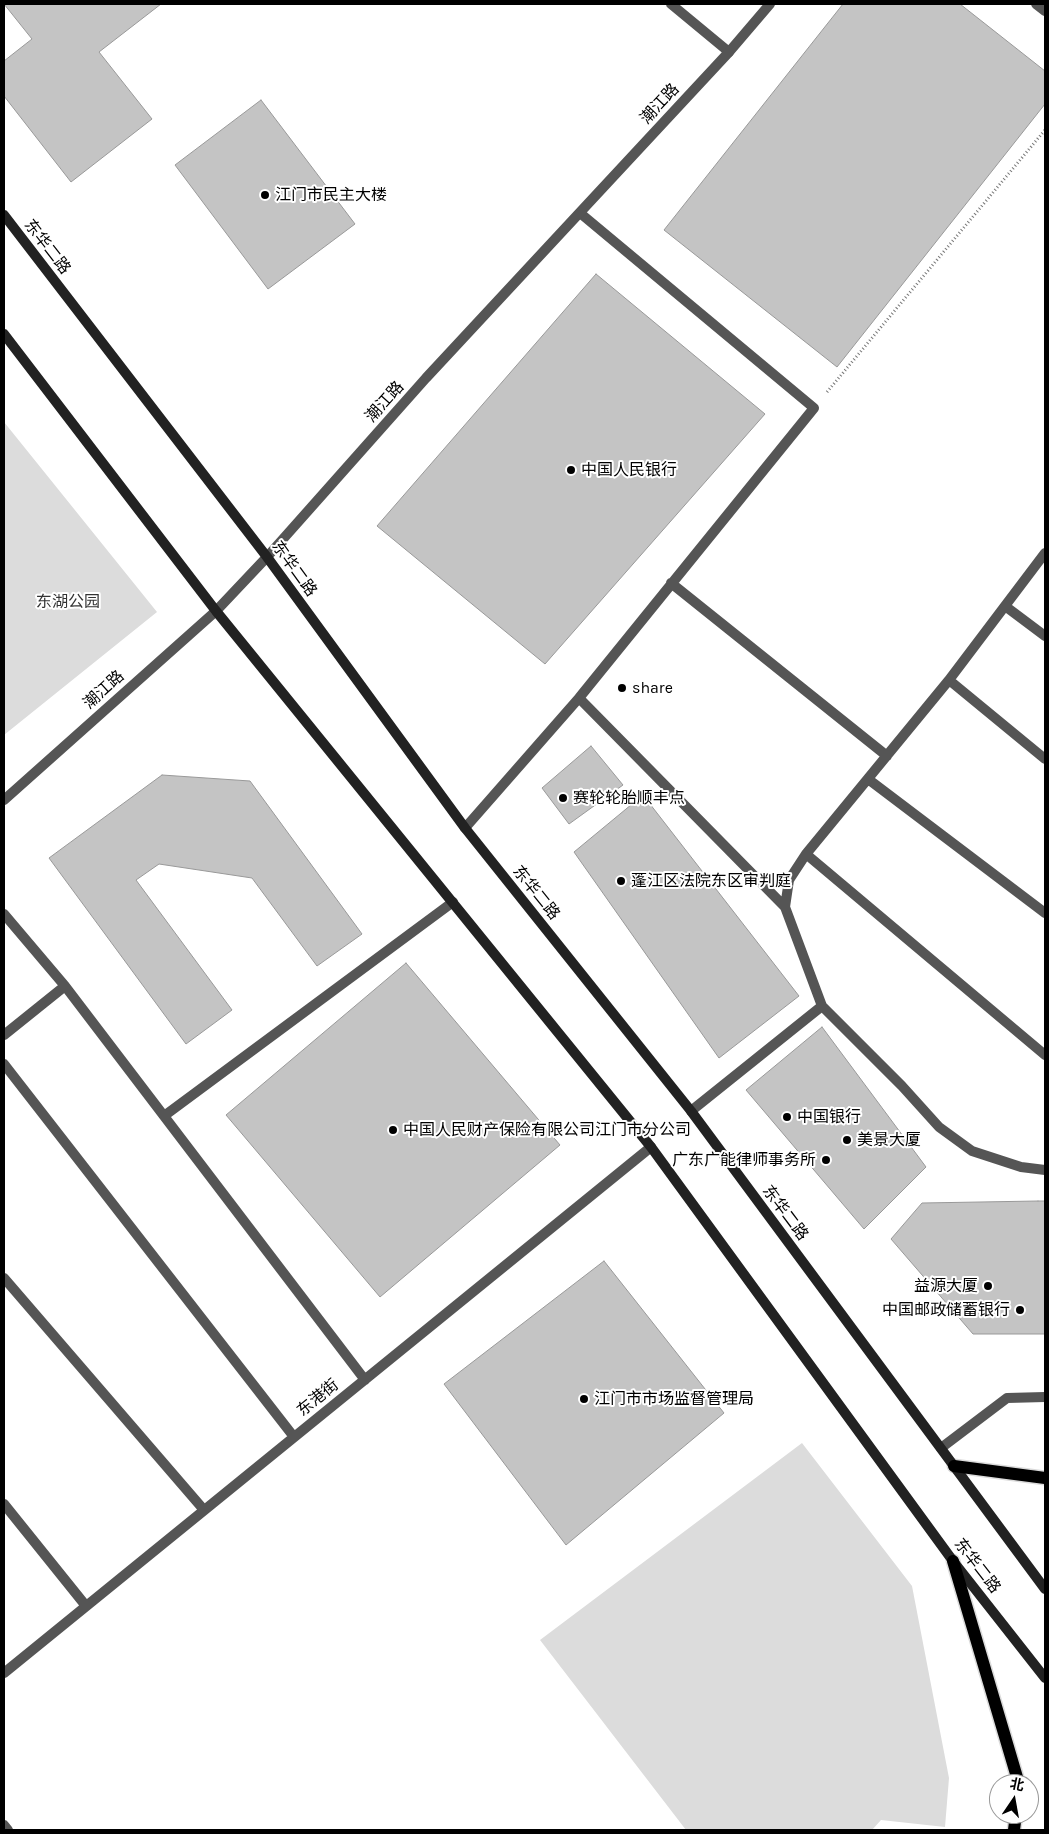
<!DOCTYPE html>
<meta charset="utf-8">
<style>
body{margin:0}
#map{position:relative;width:1049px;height:1834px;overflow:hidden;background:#fff;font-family:Karla,"Noto Sans SC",sans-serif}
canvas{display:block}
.frame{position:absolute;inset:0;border:5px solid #000;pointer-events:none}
.north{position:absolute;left:989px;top:1774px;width:50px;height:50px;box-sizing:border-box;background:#fff;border:1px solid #999;border-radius:50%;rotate:12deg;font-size:14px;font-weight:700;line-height:20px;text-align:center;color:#000}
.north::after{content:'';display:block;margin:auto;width:18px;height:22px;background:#000;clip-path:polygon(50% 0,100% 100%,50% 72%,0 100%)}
</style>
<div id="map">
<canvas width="1049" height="1834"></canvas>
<div class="frame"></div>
<div class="north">北</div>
</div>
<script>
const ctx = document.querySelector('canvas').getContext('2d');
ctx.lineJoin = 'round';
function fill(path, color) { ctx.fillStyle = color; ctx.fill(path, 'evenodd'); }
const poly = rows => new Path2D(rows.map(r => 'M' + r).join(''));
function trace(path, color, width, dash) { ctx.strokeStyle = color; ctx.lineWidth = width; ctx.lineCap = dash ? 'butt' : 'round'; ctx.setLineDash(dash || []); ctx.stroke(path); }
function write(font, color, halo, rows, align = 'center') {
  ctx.font = font + ' Karla,"Noto Sans SC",sans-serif'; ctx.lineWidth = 4; ctx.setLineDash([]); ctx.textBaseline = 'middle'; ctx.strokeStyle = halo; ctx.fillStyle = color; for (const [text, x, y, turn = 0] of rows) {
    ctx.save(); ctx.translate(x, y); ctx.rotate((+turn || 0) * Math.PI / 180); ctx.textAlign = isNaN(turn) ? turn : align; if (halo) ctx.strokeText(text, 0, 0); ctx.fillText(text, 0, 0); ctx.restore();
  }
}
fill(poly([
 [4,422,157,612,4,735],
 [802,1443,912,1586,949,1778,945,1827,881,1820,872,1830,686,1830,540,1640]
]), '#dcdcdc');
const building = poly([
 [4,4,161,4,99,52,152,119,71,182,4,96,4,61,32,39,4,4],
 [843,4,960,4,1045,71,1045,104,837,367,664,230,843,4],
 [261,100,355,224,268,289,175,165,261,100],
 [596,274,765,414,545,664,377,526,596,274],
 [591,746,623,785,569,824,542,788,591,746],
 [162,775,250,781,362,934,317,966,252,878,159,864,136,880,232,1010,186,1044,49,858,162,775],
 [643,795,799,996,719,1058,574,852,643,795],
 [406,963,560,1145,380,1297,226,1115,406,963],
 [822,1027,926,1167,864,1229,746,1090,822,1027],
 [1038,1201,1045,1201,1045,1334,973,1334,891,1239,922,1203,1038,1201],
 [604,1261,724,1413,566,1545,444,1384,604,1261]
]);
fill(building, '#c4c4c4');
trace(building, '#999', 1);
const primary = poly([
 [954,1466,1045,1478],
 [953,1561,1019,1784],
 [1014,1830,1016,1814]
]);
trace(primary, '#dbdbdb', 15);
trace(poly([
 [827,392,1045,130]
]), '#777', 3, [1, 2.5]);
trace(poly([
 [941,1448,1007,1398,1045,1397]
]), '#555', 10);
trace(poly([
 [671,4,729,52],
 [1036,4,1045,11],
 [1045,553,949,680,806,854,789,880,785,907,822,1006,902,1086,939,1127,972,1151,1021,1167,1045,1170],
 [671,583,887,756],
 [1005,606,1045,636],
 [949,680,1045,759],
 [579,698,785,907],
 [868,779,1045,913],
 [465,828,579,698,814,408,580,213],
 [806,854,1045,1055],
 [4,914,65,986],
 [4,1035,65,986,365,1380],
 [4,1064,294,1437],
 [691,1111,822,1006],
 [164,1116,453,902],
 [4,1278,204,1510],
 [4,1504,86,1606],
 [4,1673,651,1147],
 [4,1825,8,1830]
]), '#555', 10);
trace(poly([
 [4,800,216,611,267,557,426,378,729,52,770,4]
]), '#555', 10);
trace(poly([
 [4,215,267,557,465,828,691,1111,1045,1589],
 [4,334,216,611,651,1147,953,1561,1045,1678]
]), '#222', 10);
trace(primary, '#000', 12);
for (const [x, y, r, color] of [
 [265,195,5,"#000"],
 [571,470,5,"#000"],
 [622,688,5,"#000"],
 [563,798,5,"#000"],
 [621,881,5,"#000"],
 [787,1117,5,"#000"],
 [393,1130,5,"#000"],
 [847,1140,5,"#000"],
 [826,1160,5,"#000"],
 [988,1286,5,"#000"],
 [1020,1310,5,"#000"],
 [584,1399,5,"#000"]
]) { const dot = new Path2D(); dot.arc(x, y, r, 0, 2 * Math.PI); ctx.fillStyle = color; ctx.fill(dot); trace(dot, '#fff', 2); }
write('16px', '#000', '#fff', [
 ["潮江路",660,104,-47],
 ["东华二路",47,247,52],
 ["潮江路",385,402,-48],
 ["东华二路",294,569,54],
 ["潮江路",104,690,-42],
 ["东华二路",536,893,51],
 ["东华二路",785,1213,53],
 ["东港街",318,1398,-39],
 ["东华二路",977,1566,52]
]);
write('16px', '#000', '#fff', [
 ["江门市民主大楼",275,195],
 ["中国人民银行",581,470],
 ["share",632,688],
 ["赛轮轮胎顺丰点",573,798],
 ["蓬江区法院东区审判庭",631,881],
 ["中国银行",797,1117],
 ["中国人民财产保险有限公司江门市分公司",403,1130],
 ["美景大厦",857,1140],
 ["广东广能律师事务所",816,1160,"right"],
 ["益源大厦",978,1286,"right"],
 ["中国邮政储蓄银行",1010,1310,"right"],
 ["江门市市场监督管理局",594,1399]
], 'left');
write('16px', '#333', '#fff', [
 ["东湖公园",68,602]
]);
</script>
